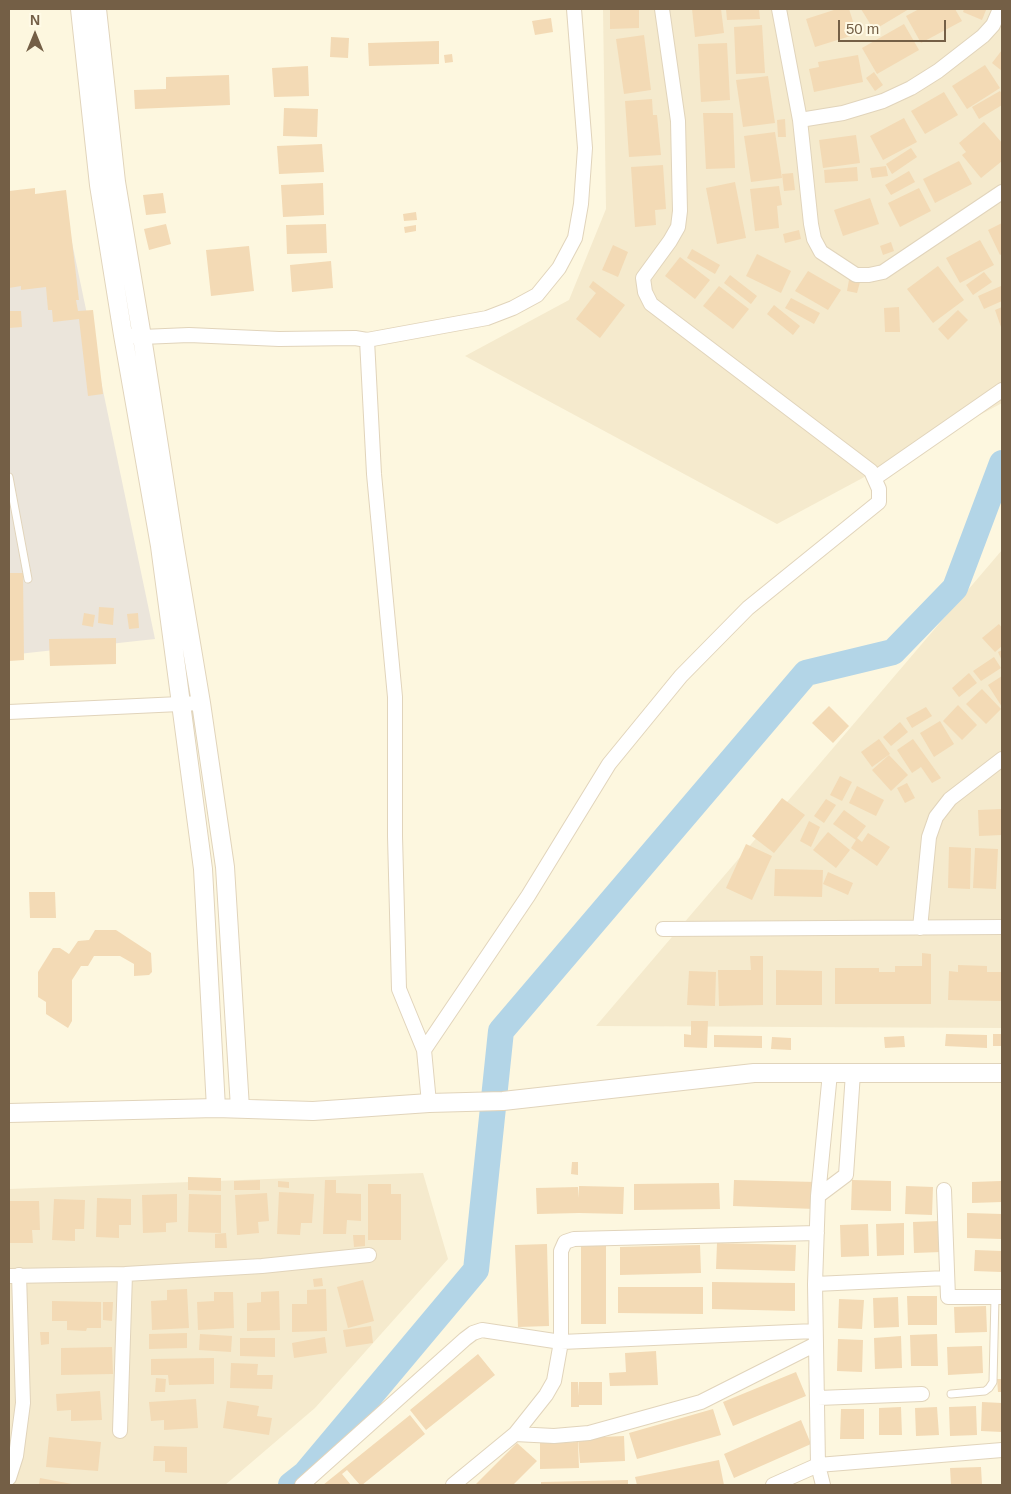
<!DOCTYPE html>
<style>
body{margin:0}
#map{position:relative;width:1011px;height:1494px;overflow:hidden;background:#fdf7df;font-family:Helvetica,sans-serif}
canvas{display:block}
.frame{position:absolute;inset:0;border:10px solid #745f46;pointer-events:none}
.north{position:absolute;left:10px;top:10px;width:50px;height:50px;-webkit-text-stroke:4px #fffae6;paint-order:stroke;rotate:0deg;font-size:14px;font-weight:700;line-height:20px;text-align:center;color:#745f46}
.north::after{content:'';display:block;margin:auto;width:18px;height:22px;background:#745f46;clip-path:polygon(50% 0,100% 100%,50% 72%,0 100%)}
.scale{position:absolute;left:838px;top:20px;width:108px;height:22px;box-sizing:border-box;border:2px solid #745f46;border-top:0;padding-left:6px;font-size:15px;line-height:18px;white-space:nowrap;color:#745f46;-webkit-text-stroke:4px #fffae6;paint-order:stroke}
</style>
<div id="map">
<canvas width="1011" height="1494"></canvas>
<div class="frame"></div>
<div class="north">N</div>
<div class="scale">50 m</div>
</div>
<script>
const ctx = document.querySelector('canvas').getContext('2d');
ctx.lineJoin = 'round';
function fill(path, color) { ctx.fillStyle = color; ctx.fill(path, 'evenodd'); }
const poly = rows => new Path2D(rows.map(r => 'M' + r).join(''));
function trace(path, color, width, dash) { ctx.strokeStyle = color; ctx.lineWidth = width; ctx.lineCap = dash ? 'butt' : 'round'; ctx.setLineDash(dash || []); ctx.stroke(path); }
fill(poly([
 [603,9,1002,9,1002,403,777,524,465,356,569,300,606,209],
 [1002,550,1002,1028,596,1026],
 [423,1173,448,1259,315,1408,225,1485,9,1485,9,1189]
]), '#f5eacd');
fill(poly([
 [66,214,155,639,9,655,9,217]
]), '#ebe5db');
trace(poly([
 [291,1485,305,1474,476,1270,501,1031,806,673,893,652,955,588,1002,463]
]), '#b3d5e7', 26);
fill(poly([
 [610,9,639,9,639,28,610,29],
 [692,9,721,9,724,33,695,37],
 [726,9,759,9,760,19,727,20],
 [837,9,849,9,857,34,815,47,806,19],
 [861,9,909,9,874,30],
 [919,9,955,9,962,21,921,43,906,16],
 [964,9,982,9,986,10,982,20,963,12],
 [551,18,553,32,535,35,532,21],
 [904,24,919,50,877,74,862,48],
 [762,25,765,73,736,74,734,27],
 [644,35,651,90,624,94,616,39],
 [331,37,349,38,348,58,330,57],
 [439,41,439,64,369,66,368,43],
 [727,43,730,100,701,102,698,44],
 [1002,50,1002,71,992,63],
 [452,54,453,62,445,63,444,55],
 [858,55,863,82,814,92,809,69,819,67,818,62],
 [985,65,1000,88,967,109,952,86],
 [308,66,309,96,274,97,272,68],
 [874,72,883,85,875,91,866,78],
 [229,75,230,105,135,109,134,90,166,89,166,77],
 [768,76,775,123,743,127,736,80],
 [1000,91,1002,94,1002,105,979,119,972,107],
 [944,92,958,115,925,134,911,111],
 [652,99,653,115,657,115,661,155,629,157,625,101],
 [284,108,318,109,317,137,283,136],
 [703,113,733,113,735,168,706,169],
 [904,118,917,142,883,160,870,136],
 [785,119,786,137,778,137,777,120],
 [984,122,1002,143,1002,161,981,178,962,155,966,152,959,143],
 [775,132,782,178,751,182,744,136],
 [856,135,860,163,823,168,819,140],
 [322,144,324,172,279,174,277,146],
 [911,148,917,157,892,174,886,164],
 [959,161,972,184,935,203,923,179],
 [663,165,666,209,655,210,656,225,635,227,631,167],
 [886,166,888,176,872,178,870,168],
 [857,167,858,181,825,183,824,170],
 [909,171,915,182,891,195,885,185],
 [793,173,795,190,784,191,782,174],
 [735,182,746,238,717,244,706,188],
 [323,183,324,215,283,217,281,185],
 [779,186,782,205,777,206,779,228,755,231,750,189],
 [35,188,35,194,66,190,79,300,76,300,78,311,93,310,103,394,88,396,79,319,53,322,52,310,48,310,46,287,21,290,21,286,9,288,9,191],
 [919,188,931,211,900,227,888,203],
 [163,193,166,213,146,215,143,195],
 [870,198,879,224,843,236,834,210],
 [416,212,417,220,404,221,403,214],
 [1002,223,1002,254,1000,255,988,230],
 [166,224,171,244,149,250,144,229],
 [326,224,327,253,287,254,286,225],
 [416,225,416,231,405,233,404,227],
 [799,230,801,239,785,243,783,234],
 [980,240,994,265,960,283,946,258],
 [891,242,894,251,883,255,880,246],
 [613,245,628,252,618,277,602,270],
 [249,246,254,291,211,296,206,250],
 [692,249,720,265,715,274,687,258],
 [757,254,791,271,781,293,746,276],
 [680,257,710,280,695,299,665,276],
 [331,261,333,288,292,292,290,265],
 [938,266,964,300,933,323,907,289],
 [808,271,841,290,828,310,795,291],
 [984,272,992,282,973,295,966,285],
 [730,275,757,296,751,304,724,283],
 [849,280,860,282,857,293,847,291],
 [593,281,625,305,600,338,576,319,596,293,589,287],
 [719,286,749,309,733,329,703,306],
 [1001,286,1002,301,984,309,978,296],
 [791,298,820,313,814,324,785,308],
 [774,305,800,326,793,335,767,314],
 [899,307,900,332,885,332,884,308],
 [1002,307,1002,330,995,310],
 [958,310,968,320,948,340,938,329],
 [9,311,21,311,22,327,9,328],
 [9,573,23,573,24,660,9,661],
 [99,607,114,608,113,625,98,623],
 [84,613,95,615,93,627,82,625],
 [138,613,139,628,129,629,127,614],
 [999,624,1002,628,1002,646,995,652,982,638],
 [116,638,116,664,50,666,49,639],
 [1002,650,1002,661,998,652],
 [994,657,1001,668,981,681,973,671],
 [969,673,977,683,959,697,952,688],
 [1002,676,1002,707,988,685],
 [982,689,1001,709,986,724,966,704],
 [958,705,977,725,962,740,943,721],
 [829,706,849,726,833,743,812,723],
 [926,707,932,716,912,728,906,718],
 [940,721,954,744,934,757,920,733],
 [900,722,908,732,891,746,883,737],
 [879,739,890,754,872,767,861,752],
 [913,739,941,778,932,783,921,767,912,773,897,750],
 [889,755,908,775,891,791,872,770],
 [840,776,852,782,842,801,830,795],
 [907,783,915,798,905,803,897,788],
 [857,786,884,800,876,816,849,803],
 [782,798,805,815,774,853,752,836],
 [826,799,836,805,824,823,814,816],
 [1002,809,1002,835,979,836,978,810],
 [844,810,866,826,857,838,862,842,868,833,890,847,877,866,851,848,856,840,833,824],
 [809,821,820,827,811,847,800,841],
 [828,832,850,850,836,868,813,850],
 [746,844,772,856,752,900,726,888],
 [949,847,971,848,970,889,948,888],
 [975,848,998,849,996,889,973,888],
 [775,869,823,870,822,897,774,896],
 [828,872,853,883,848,895,823,884],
 [29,892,55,892,56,918,30,918],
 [95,930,116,930,151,953,152,972,149,975,134,976,134,964,120,956,94,956,88,966,81,966,72,980,72,1021,68,1028,46,1014,46,1002,38,997,38,972,53,948,60,948,69,954,78,941,89,940],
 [922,953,931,954,931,1004,835,1004,835,968,879,968,879,972,895,972,895,966,922,966],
 [750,956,763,956,763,1005,719,1006,718,970,751,970],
 [958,965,987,966,987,972,1002,972,1002,1001,948,1000,949,971,958,972],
 [776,970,822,971,822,1005,776,1005],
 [689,971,716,972,715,1006,687,1005],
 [691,1021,708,1021,707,1048,684,1047,684,1034,691,1035],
 [946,1034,987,1035,987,1048,945,1046],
 [993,1034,1002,1034,1002,1046,993,1046],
 [714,1035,762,1036,762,1048,714,1047],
 [904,1036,905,1047,885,1048,884,1037],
 [772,1037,791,1038,791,1050,771,1049],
 [572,1162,578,1162,578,1175,571,1174],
 [188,1177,221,1178,221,1191,188,1190],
 [260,1180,260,1190,234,1190,234,1181],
 [325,1180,336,1180,336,1193,361,1194,361,1221,347,1220,346,1234,323,1234],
 [734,1180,816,1182,815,1209,733,1206],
 [852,1180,891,1181,891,1211,851,1210],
 [278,1181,289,1182,289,1188,278,1187],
 [1001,1181,1002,1202,972,1203,972,1182],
 [719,1183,720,1209,634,1210,634,1184],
 [368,1184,391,1184,391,1194,401,1194,401,1240,368,1240],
 [579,1186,624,1187,623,1214,579,1213,537,1214,536,1188,578,1187,579,1198],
 [906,1186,933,1187,932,1215,905,1214],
 [279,1192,314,1194,312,1223,301,1223,300,1235,277,1234],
 [267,1193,269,1221,258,1222,259,1233,237,1235,235,1195],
 [177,1194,177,1222,166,1223,166,1232,143,1233,142,1195],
 [189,1194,221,1195,221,1233,188,1232],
 [97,1198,131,1199,131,1225,119,1225,119,1238,96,1237],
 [54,1199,85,1200,84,1229,75,1229,75,1241,52,1240],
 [9,1201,39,1201,40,1230,32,1230,33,1243,9,1243],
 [967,1213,1002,1214,1002,1239,967,1238],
 [940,1221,941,1252,914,1253,913,1222],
 [904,1223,904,1255,877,1256,876,1224],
 [868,1224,869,1256,841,1257,840,1225],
 [226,1233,227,1248,215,1248,215,1234],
 [353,1235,365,1235,365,1246,354,1247],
 [717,1243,796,1245,795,1271,716,1269],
 [547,1244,549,1326,518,1327,515,1245],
 [581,1244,606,1244,606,1324,581,1324],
 [700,1245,701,1273,620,1275,620,1247],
 [975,1250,1002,1251,1001,1272,974,1271],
 [322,1278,323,1286,314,1287,313,1279],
 [363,1280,374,1321,348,1328,337,1287],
 [712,1282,795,1283,795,1311,712,1309],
 [618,1287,703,1287,703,1314,618,1313],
 [187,1289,189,1328,152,1330,151,1301,167,1300,167,1290],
 [326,1289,327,1331,292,1332,292,1304,307,1304,307,1290],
 [279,1291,280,1330,247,1331,247,1303,261,1302,261,1292],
 [214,1292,233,1292,234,1328,198,1330,197,1302,214,1301],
 [907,1296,937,1296,937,1325,908,1325],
 [898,1297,899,1327,874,1328,873,1298],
 [839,1299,864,1300,862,1329,838,1328],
 [52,1301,101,1302,101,1328,87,1328,86,1331,67,1330,67,1321,52,1321],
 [103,1302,113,1302,112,1321,103,1320],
 [986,1306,987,1332,955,1333,954,1307],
 [371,1326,373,1343,346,1347,343,1330],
 [40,1332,49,1332,49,1344,41,1345],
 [187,1333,187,1348,149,1349,149,1334],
 [200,1334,232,1336,231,1352,199,1350],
 [937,1334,938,1366,911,1366,910,1335],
 [901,1336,902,1368,875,1369,874,1338],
 [325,1337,327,1353,294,1358,292,1343],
 [240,1338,275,1338,275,1357,240,1356],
 [838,1339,863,1340,862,1372,837,1371],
 [982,1346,983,1373,948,1375,947,1347],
 [112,1347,113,1374,61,1375,61,1348],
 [656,1351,658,1385,610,1386,609,1373,626,1372,625,1353],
 [478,1354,495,1375,426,1430,410,1410],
 [214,1358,214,1384,169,1385,168,1375,151,1375,151,1359],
 [231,1363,258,1364,257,1375,273,1375,272,1389,230,1388],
 [796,1372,806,1396,733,1426,723,1402],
 [156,1378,166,1379,165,1392,155,1392],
 [997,1379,1002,1379,1002,1392,998,1392],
 [571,1382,578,1382,578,1396,579,1382,602,1382,602,1405,579,1405,579,1407,571,1407],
 [100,1391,102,1420,71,1421,71,1410,57,1411,56,1394],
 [196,1399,198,1428,164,1430,164,1420,151,1421,149,1402],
 [227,1401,259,1406,257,1416,272,1418,269,1435,223,1428],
 [982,1402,1002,1403,1002,1432,981,1431],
 [976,1406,977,1435,950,1436,949,1407],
 [901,1407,902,1435,879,1435,879,1408],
 [937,1407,939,1435,916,1436,915,1408],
 [713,1409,721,1435,637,1459,629,1433],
 [841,1409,864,1409,864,1439,840,1439],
 [410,1415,425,1434,362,1485,360,1485,347,1470,342,1474,351,1485,323,1485],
 [801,1420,811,1444,734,1478,724,1454],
 [624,1436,625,1461,580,1463,578,1438],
 [49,1437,101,1442,98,1471,46,1467],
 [578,1442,579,1468,540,1469,540,1443],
 [517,1443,537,1461,513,1485,475,1485],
 [154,1446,187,1447,187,1473,165,1472,165,1461,153,1461],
 [719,1460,724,1485,637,1485,635,1477],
 [981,1467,982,1485,951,1485,950,1468],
 [40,1478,72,1484,72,1485,39,1485],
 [628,1480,628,1485,541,1485,541,1482]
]), '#f3dab5');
const service = poly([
 [9,477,28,579],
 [951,1394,985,1391,989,1388,993,1382,995,1297]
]);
const minor = poly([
 [779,9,800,120,811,224,814,239,821,252,856,275,869,275,883,272,1002,192],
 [800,120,843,113,883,101,911,88,938,71,983,36,993,25,1000,9],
 [123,335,142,337,189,335,279,339,355,338,367,340,487,318,513,308,537,295,559,268,575,238,581,204,585,148,574,9],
 [367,340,374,474,395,697,395,836,399,989,424,1050],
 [875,478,1002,390],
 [9,712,201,703],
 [920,928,929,837,936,817,950,799,1002,759],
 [663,929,1002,927],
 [429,1103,424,1050,528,896,609,764,681,676,748,608,879,502,879,489,871,471,651,304,645,292,643,278,670,241,678,227,680,211,678,121,662,9],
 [944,1190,948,1297,1002,1297],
 [818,1196,846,1175,853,1073],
 [9,1276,125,1274,262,1266,369,1255],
 [815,1284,946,1278],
 [818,1398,922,1394],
 [120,1431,125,1274],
 [515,1434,554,1436,589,1433,701,1402,816,1344],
 [9,1478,16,1456,23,1403,19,1275],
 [302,1485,465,1339,473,1333,482,1330,561,1342,815,1331],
 [453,1485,515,1434,546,1395,554,1381,561,1342,561,1251,565,1242,574,1239,817,1233],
 [773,1485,818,1465,1002,1450],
 [823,1485,818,1465,815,1284,818,1196,830,1073]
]);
const tertiary = poly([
 [80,9,99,185,123,335,160,546,203,869,216,1108],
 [97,9,116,182,142,337,174,542,201,703,225,867,240,1108],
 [9,1113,216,1108,313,1111,429,1103,503,1101,754,1073,1002,1073]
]);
trace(service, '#e1d4bb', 9);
trace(minor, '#e1d4bb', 16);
trace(tertiary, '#e1d4bb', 20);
trace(service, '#fff', 7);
trace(minor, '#fff', 14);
trace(tertiary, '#fff', 18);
</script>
